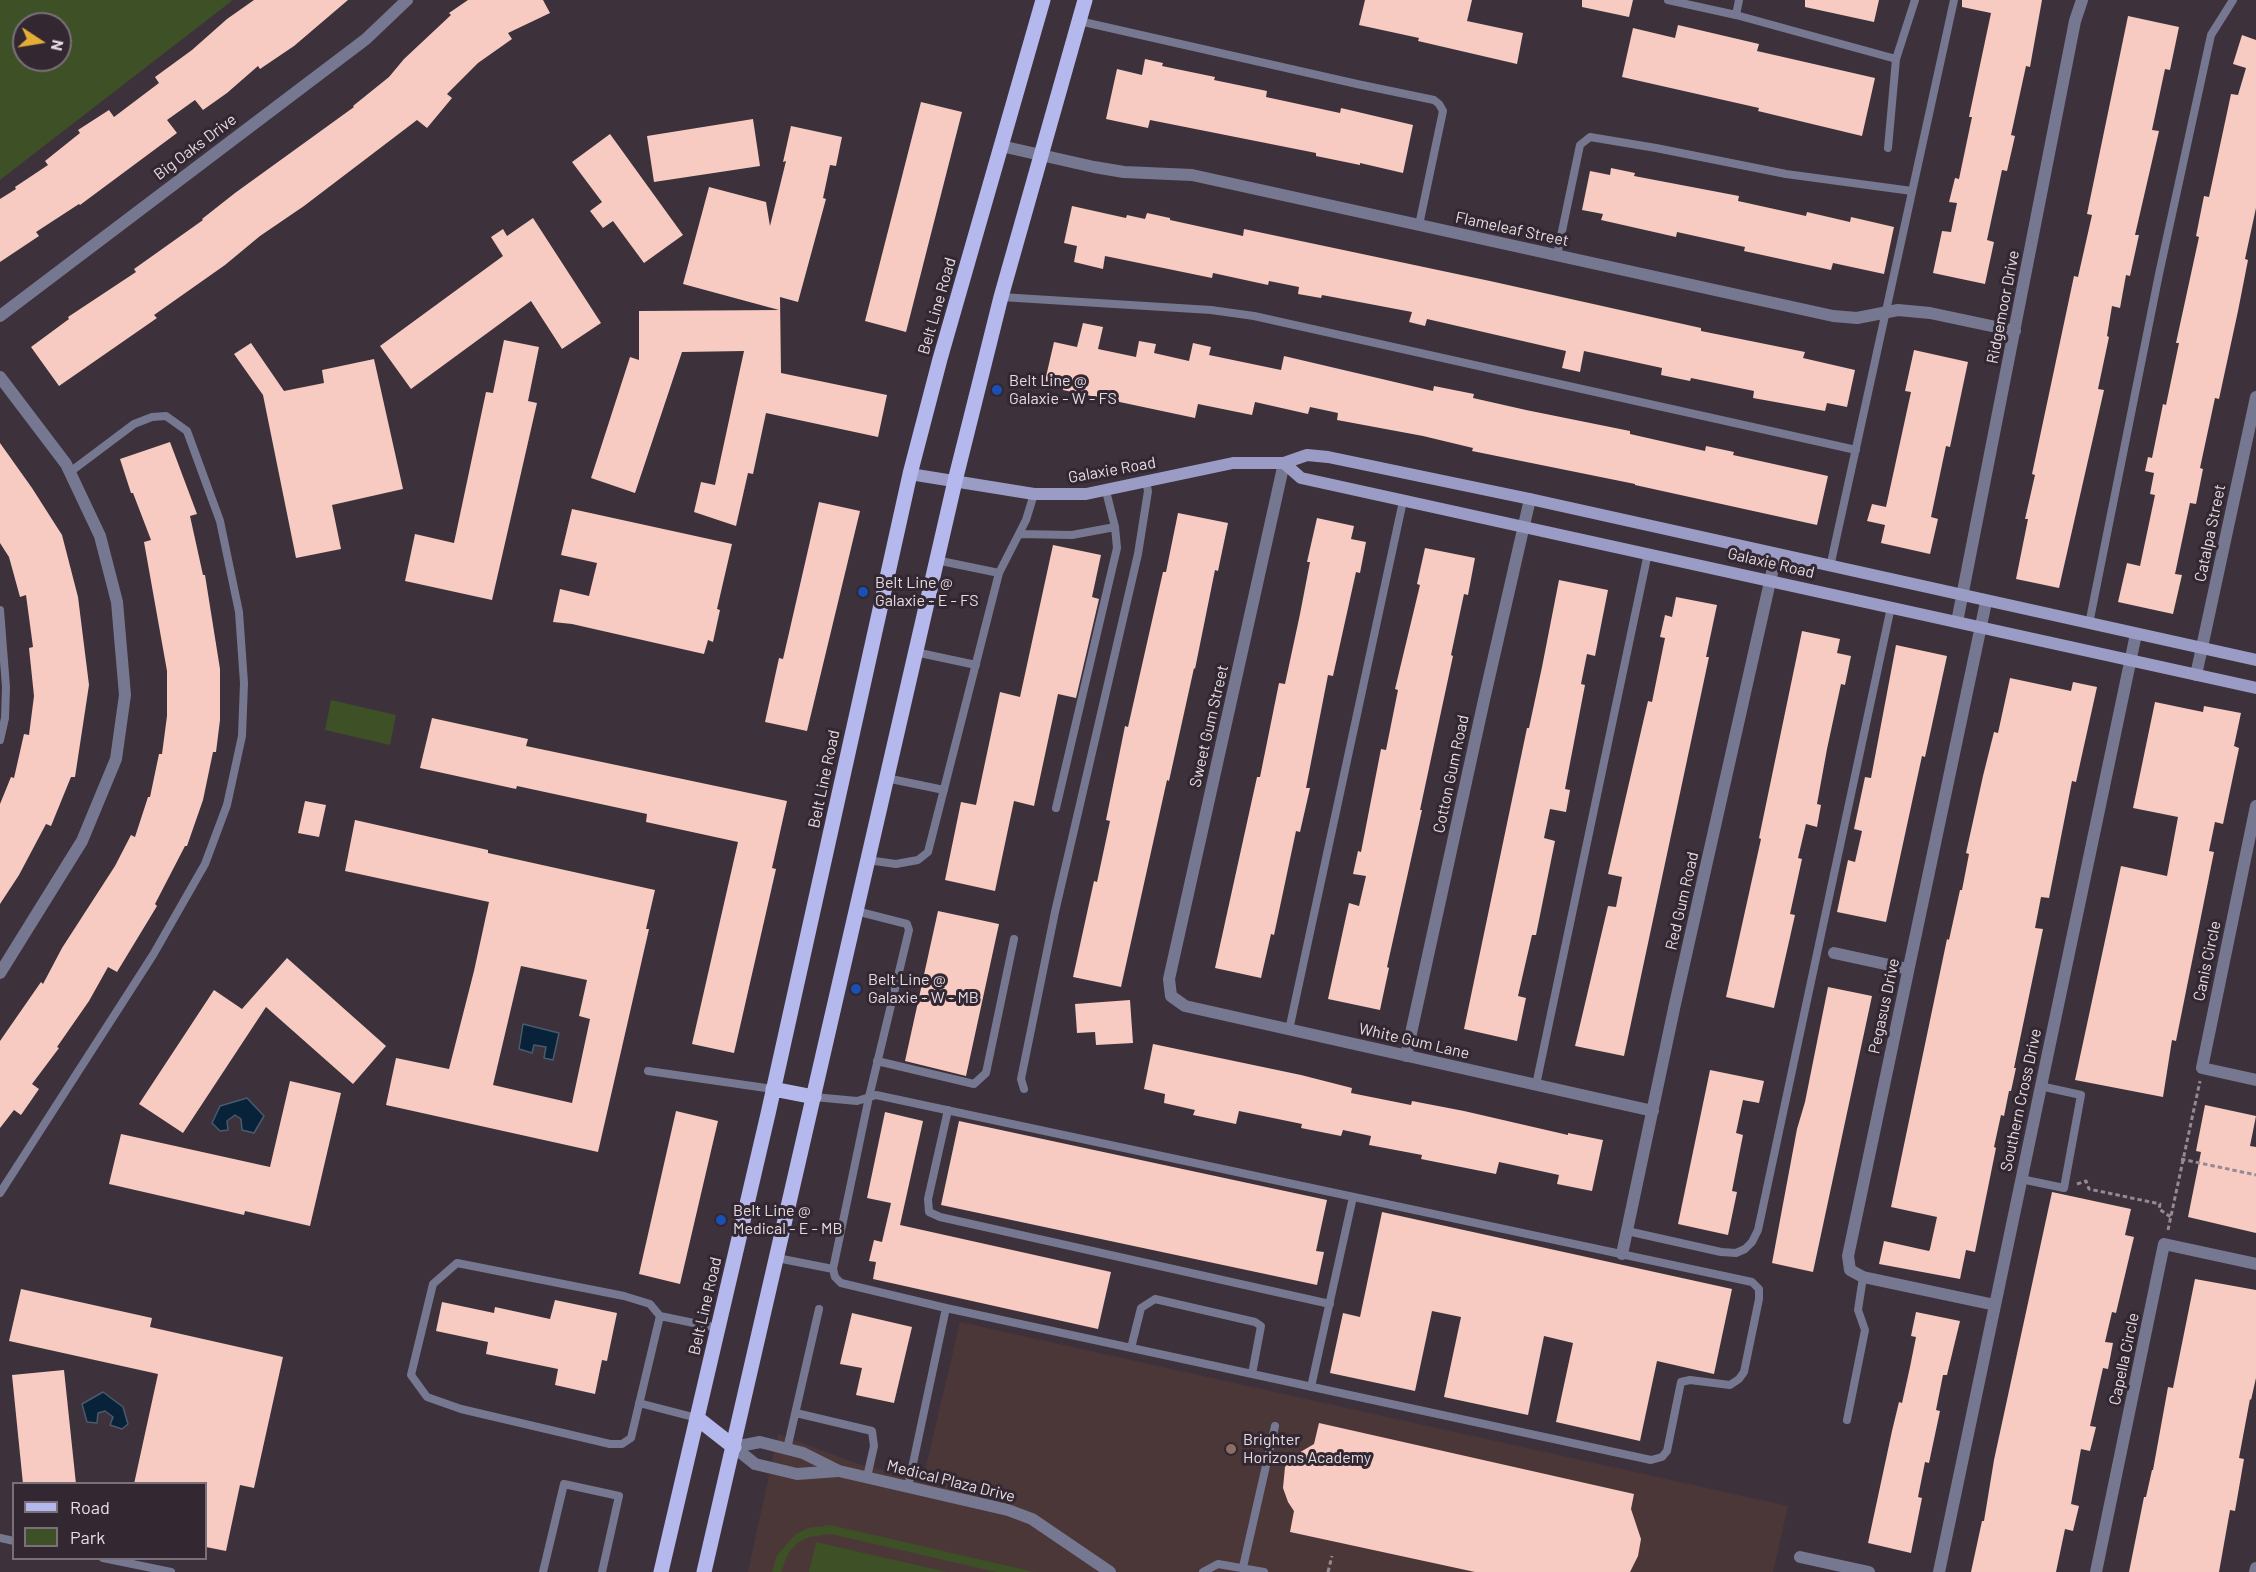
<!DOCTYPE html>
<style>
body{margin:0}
#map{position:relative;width:2256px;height:1572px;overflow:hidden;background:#3d313c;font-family:Barlow,sans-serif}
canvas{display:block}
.legend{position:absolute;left:12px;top:1482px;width:195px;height:78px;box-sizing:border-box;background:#332732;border:2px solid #7a7079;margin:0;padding:8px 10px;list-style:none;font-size:18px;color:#e5dde4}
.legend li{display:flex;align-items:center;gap:12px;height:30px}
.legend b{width:30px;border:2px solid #7a7079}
.north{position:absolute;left:12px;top:12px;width:60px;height:60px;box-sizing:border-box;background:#332732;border:2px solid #7a7079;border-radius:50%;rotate:102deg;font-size:16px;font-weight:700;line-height:24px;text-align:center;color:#e5dde4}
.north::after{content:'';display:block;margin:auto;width:21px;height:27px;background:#e5ad36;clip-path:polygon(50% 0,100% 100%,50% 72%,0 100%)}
</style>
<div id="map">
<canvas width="2256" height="1572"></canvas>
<ul class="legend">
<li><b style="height:8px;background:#b5b8ed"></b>Road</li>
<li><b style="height:16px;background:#3e5026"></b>Park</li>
</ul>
<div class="north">N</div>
</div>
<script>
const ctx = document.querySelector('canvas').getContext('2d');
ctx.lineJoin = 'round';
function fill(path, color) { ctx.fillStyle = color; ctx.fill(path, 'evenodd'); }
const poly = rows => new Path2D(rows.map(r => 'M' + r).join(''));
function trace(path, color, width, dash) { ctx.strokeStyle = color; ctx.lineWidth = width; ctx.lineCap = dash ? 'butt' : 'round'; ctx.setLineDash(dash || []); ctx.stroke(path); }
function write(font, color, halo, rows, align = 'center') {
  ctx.font = font + ' Barlow,sans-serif'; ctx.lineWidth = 6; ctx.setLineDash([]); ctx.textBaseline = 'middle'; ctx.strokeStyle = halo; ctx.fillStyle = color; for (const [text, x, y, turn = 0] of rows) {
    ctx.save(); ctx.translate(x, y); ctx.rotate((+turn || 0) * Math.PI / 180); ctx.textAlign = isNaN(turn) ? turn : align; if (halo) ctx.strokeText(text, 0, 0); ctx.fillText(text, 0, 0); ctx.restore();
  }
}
fill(poly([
 [960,1322,1788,1506,1773,1572,748,1572,778,1434,858,1464,923,1479]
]), '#4c3738');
fill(poly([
 [0,0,233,0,0,180],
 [24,24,60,24,60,60,24,60],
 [331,700,396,715,390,745,325,730],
 [831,1525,1034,1572,996,1572,831,1534,809,1537,797,1543,788,1554,781,1572,772,1572,777,1555,796,1534,808,1528],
 [816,1542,947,1572,809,1572]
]), '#3e5026');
const water = poly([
 [523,1024,559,1033,553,1060,544,1058,546,1047,534,1045,532,1053,519,1049,523,1024],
 [247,1098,264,1116,254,1133,242,1130,241,1119,235,1115,227,1121,228,1130,220,1131,212,1123,220,1106,247,1098],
 [103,1392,123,1407,128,1424,122,1429,110,1425,113,1417,105,1411,98,1413,97,1423,87,1422,82,1404,103,1392]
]);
fill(water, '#082339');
trace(water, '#4a5b6c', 1.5);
fill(poly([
 [254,0,348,0,294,46,260,69,258,66,227,93,203,110,195,100,167,120,177,133,80,205,79,204,36,232,39,236,0,262,0,199,16,189,15,187,48,165,45,161,80,133,78,130,109,110,114,117,159,83,155,77,192,50,227,19],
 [468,0,543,0,550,13,508,33,512,39,478,63,447,94,452,98,427,128,417,120,304,206,260,236,225,265,154,315,157,318,59,386,31,347,69,319,68,317,136,272,134,269,203,220,202,219,235,193,354,107,353,106,389,77,404,59,451,15,449,13],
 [1365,0,1472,0,1467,21,1523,33,1517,64,1418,41,1419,38,1359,25],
 [1582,0,1633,0,1629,17,1582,7],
 [1805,0,1879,0,1874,22,1805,7],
 [1962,0,2042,0,2030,67,2026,66,2011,135,2015,136,2007,171,2002,170,1987,240,1994,242,1985,284,1933,273,1942,231,1951,232,1957,203,1949,202,1955,178,1959,179,1972,117,1969,117,1991,13,1962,7],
 [2128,16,2179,27,2170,70,2165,69,2152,130,2159,131,2135,235,2139,235,2130,276,2126,275,2120,308,2112,306,2107,336,2109,337,2098,389,2104,390,2059,588,2016,579,2028,519,2025,519,2035,475,2032,474,2074,276,2078,277,2092,215,2087,214],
 [1678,25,1759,44,1757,51,1875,78,1862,136,1758,111,1759,108,1622,77,1633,28,1675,38],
 [2242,35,2256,40,2256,208,2245,259,2248,260,2238,311,2219,399,2215,398,2200,468,2203,469,2196,504,2190,503,2175,574,2182,575,2173,614,2118,602,2127,563,2140,566,2155,495,2150,494,2154,473,2145,471,2148,457,2152,458,2163,404,2166,405,2179,343,2176,343,2199,237,2196,236,2204,196,2209,197,2231,94,2238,95,2246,68,2233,64],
 [1145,59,1163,63,1162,66,1215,77,1214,80,1267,91,1266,97,1340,113,1341,108,1413,125,1403,173,1360,163,1360,165,1316,156,1316,153,1150,120,1148,128,1106,119,1117,69,1142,75],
 [921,102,962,112,906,332,865,321],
 [753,119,760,166,654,182,647,136],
 [791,126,842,137,836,166,830,165,823,198,826,199,798,302,780,297,781,373,887,395,878,437,766,413,753,474,748,473,736,526,694,512,701,482,715,485,744,351,682,352,635,493,591,478,630,357,639,360,639,311,779,310,683,284,709,187,766,202,770,226,786,161,783,162],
 [610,134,683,235,644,263,613,221,603,228,590,211,602,202,572,162],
 [1611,168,1635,173,1634,176,1739,196,1738,201,1806,216,1807,212,1850,222,1851,217,1894,227,1884,274,1833,263,1831,270,1744,251,1745,247,1677,232,1676,237,1601,220,1603,214,1582,210,1590,171,1610,175],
 [1072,206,1126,218,1127,215,1145,219,1147,213,1170,218,1170,220,1243,236,1244,229,1490,281,1701,328,1701,331,1805,352,1803,358,1855,370,1847,407,1827,403,1825,411,1753,398,1754,391,1691,378,1690,381,1661,375,1662,368,1584,351,1580,372,1562,368,1566,351,1427,319,1425,326,1409,322,1412,312,1322,295,1321,298,1298,294,1299,287,1269,281,1268,285,1213,273,1212,278,1105,256,1103,269,1074,262,1077,246,1064,243],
 [533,218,601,323,562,349,531,301,411,389,380,346,503,256,491,237,503,229,507,236],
 [1083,323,1103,327,1098,349,1136,357,1139,341,1156,344,1154,353,1189,361,1193,343,1211,347,1209,355,1281,370,1284,356,1433,391,1434,386,1474,394,1473,398,1526,410,1630,431,1630,434,1705,451,1706,446,1734,452,1733,455,1828,476,1817,525,1635,485,1635,484,1472,451,1473,448,1423,436,1337,420,1338,413,1310,407,1308,414,1255,402,1252,415,1198,404,1195,418,1063,390,1064,385,1045,381,1054,342,1077,347],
 [504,340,539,347,528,401,537,403,492,600,405,581,415,534,454,543,486,392,493,393],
 [251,343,284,391,324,383,322,370,374,359,403,489,332,505,341,549,296,558,263,395,234,354],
 [1914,350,1968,362,1950,447,1946,446,1931,517,1938,519,1930,554,1881,543,1885,525,1867,521,1872,504,1886,507,1911,392,1905,391],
 [170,442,197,514,190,516,203,575,205,575,220,669,220,720,216,752,213,752,203,800,187,846,185,846,155,904,157,906,117,972,108,967,89,1001,57,1047,59,1048,32,1084,39,1089,21,1115,14,1110,0,1128,0,1041,41,982,43,984,62,948,115,866,131,835,135,837,148,797,150,797,159,754,162,754,167,716,167,671,144,542,151,540,133,493,131,493,120,459],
 [0,443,32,488,62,535,78,597,89,685,75,777,71,777,51,826,46,824,19,875,0,904,0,804,11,777,14,778,24,734,29,735,34,696,29,648,33,647,26,595,20,597,9,557,0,543],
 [819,502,860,511,807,731,765,722,779,658,783,659],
 [572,509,732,544,717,609,720,610,713,642,708,640,704,654,572,624,553,622,560,589,589,596,597,563,561,555],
 [1178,513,1228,523,1218,571,1215,570,1195,669,1194,668,1169,781,1167,780,1121,987,1073,977,1094,881,1097,882,1110,821,1106,820,1125,726,1128,727,1163,572,1166,572],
 [1317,518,1354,526,1351,539,1366,542,1360,573,1356,572,1333,676,1328,675,1306,788,1310,788,1300,832,1296,831,1274,935,1271,934,1261,978,1215,968,1257,777,1260,777,1279,683,1285,684,1300,614,1310,562,1307,562],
 [1053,545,1101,555,1092,597,1099,599,1076,698,1058,694,1034,806,1014,801,995,891,945,880,961,802,976,805,1000,692,1020,697],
 [1425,548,1475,558,1468,595,1464,594,1451,655,1453,656,1420,810,1422,810,1387,967,1389,968,1380,1010,1328,999,1349,903,1359,906,1366,876,1353,874,1358,851,1361,852,1381,749,1386,750,1398,690,1395,689,1420,585,1417,584],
 [1559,580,1608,590,1595,656,1587,654,1581,684,1585,685,1565,789,1570,790,1566,812,1550,809,1544,838,1555,841,1536,935,1532,935,1518,996,1526,998,1517,1041,1464,1029,1527,728,1529,728,1542,667],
 [1676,597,1717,605,1706,657,1709,657,1624,1056,1575,1046,1608,906,1616,907,1622,877,1608,874,1648,701,1652,702,1665,638,1660,637,1665,615,1672,617],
 [1802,631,1840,639,1837,653,1851,656,1845,685,1841,684,1827,749,1817,804,1821,805,1817,827,1806,824,1798,858,1802,859,1790,914,1795,915,1774,1008,1726,997,1761,839,1759,838],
 [1896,645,1947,656,1925,757,1922,756,1886,922,1837,912,1848,860,1855,862,1862,831,1854,829,1865,777,1871,778],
 [2010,678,2071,691,2073,682,2097,687,2076,782,2072,781,2049,898,2041,897,2035,928,2043,929,2014,1068,2016,1068,2011,1091,2009,1091,2004,1116,2001,1115,1994,1147,1996,1148,1975,1252,1966,1250,1960,1279,1879,1264,1884,1241,1929,1251,1930,1249,1937,1217,1891,1207,1947,939,1949,940,1960,890,1962,890,1969,854,1966,853,1983,776,1994,732,1998,733],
 [2155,702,2203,712,2204,706,2241,713,2234,746,2239,748,2223,824,2215,822,2209,851,2214,852,2176,1041,2172,1040,2163,1097,2075,1080,2121,866,2167,876,2178,817,2133,808],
 [432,718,528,739,526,746,787,801,772,868,776,869,734,1053,692,1044,738,842,646,822,647,814,517,786,516,789,420,768],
 [305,801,326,805,319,837,298,833],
 [355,820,488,850,488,853,655,890,646,929,649,929,598,1152,386,1105,396,1058,449,1069,474,971,489,902,345,871],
 [521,966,587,980,579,1016,590,1019,572,1103,493,1085],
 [938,911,999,924,966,1076,905,1061],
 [287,958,386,1046,353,1084,266,1007,183,1133,139,1104,214,990,242,1009],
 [1828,987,1872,996,1813,1272,1772,1263,1797,1129,1805,1102],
 [1130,1000,1133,1043,1096,1045,1095,1032,1077,1033,1075,1004],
 [1153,1044,1301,1075,1352,1088,1351,1093,1411,1105,1412,1101,1464,1111,1568,1135,1568,1133,1603,1140,1592,1191,1557,1184,1559,1175,1499,1162,1496,1174,1421,1159,1422,1155,1369,1145,1371,1136,1343,1130,1341,1136,1301,1128,1302,1124,1239,1111,1236,1124,1193,1115,1195,1110,1164,1103,1165,1094,1144,1089],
 [1710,1070,1764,1081,1759,1103,1743,1100,1736,1133,1743,1135,1732,1191,1737,1192,1728,1235,1678,1224],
 [290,1081,341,1093,310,1226,245,1211,244,1215,109,1184,121,1134,270,1167],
 [2205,1105,2256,1116,2250,1146,2256,1147,2256,1233,2188,1217,2201,1152,2196,1151],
 [676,1111,718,1121,680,1284,639,1274],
 [885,1112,923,1121,900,1225,1111,1272,1098,1329,873,1279,876,1262,869,1261,874,1240,882,1242,891,1203,867,1198],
 [959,1121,1327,1200,1316,1251,1324,1252,1317,1285,941,1205],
 [2052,1192,2131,1209,2125,1235,2134,1237,2116,1313,2112,1312,2105,1342,2113,1343,2108,1369,2103,1368,2090,1426,2096,1427,2090,1451,2081,1449,2071,1504,2079,1506,2073,1531,2065,1529,2056,1572,1971,1572,1982,1521,1984,1521,1994,1460],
 [1382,1212,1732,1289,1714,1374,1657,1361,1640,1441,1556,1422,1573,1343,1544,1336,1528,1415,1444,1397,1461,1317,1432,1311,1415,1391,1330,1373,1343,1313,1360,1317],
 [2195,1279,2256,1290,2256,1378,2251,1400,2250,1399,2239,1458,2244,1459,2235,1511,2230,1510,2219,1572,2129,1572,2144,1497,2146,1497,2152,1470,2153,1470,2168,1387,2173,1388],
 [21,1289,152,1318,150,1327,283,1357,254,1488,240,1485,226,1551,206,1547,206,1484,134,1484,158,1374,9,1341],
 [555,1300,617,1313,607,1361,602,1360,595,1394,555,1385,558,1369,486,1354,488,1342,436,1331,442,1302,494,1313,495,1307,550,1319],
 [1916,1312,1960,1321,1947,1375,1943,1375,1936,1410,1940,1411,1929,1463,1925,1462,1918,1497,1922,1498,1911,1553,1868,1543,1892,1431,1899,1402,1902,1403,1910,1367,1916,1337,1911,1336],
 [852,1313,912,1327,894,1403,856,1395,862,1368,840,1364],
 [64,1370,76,1484,23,1484,12,1375],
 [1319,1423,1634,1494,1631,1509,1641,1539,1638,1556,1630,1572,1475,1572,1290,1532,1294,1511,1288,1502,1283,1488,1285,1467,1292,1457,1314,1444]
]), '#f7cbc1');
trace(poly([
 [2181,1159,2256,1175],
 [2077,1184,2086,1181,2089,1189,2160,1204,2159,1209,2172,1218],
 [2168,1230,2200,1081],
 [1328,1572,1332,1556]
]), '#948a93', 3, [4.5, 3]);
trace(poly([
 [1668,0,1736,15,1896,59],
 [1736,15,1739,0],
 [1079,21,1357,84,1434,100,1439,104,1443,111,1419,225],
 [1888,148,1896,59,1915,0],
 [1557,255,1580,145,1590,137,1656,148,1786,174,1912,191],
 [1001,297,1211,310,1254,316,1856,450],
 [1019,534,1072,535,1115,527],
 [936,560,999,573],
 [1830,567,1954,0],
 [0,610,6,687,5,718,0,740],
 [2089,624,2159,274,2211,35,2233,0],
 [915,652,976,665],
 [886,778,944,790],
 [1056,808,1117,548,1115,527,1106,491],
 [867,860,896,864,918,860,928,852,999,573,1026,520,1034,494],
 [1289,1030,1403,501],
 [877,1061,974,1084,986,1073,1014,939],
 [648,1071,773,1089],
 [1536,1085,1648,553],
 [1024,1089,1021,1079,1055,912,1138,554,1148,491,1146,482],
 [814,1097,857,1101,876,1095,1752,1282,1759,1289,1759,1299,1744,1372,1739,1379,1730,1385,1690,1380,1681,1382,1667,1451,1662,1457,1651,1460,946,1308],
 [948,1110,928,1199,929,1212,940,1217,1330,1304],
 [2021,1179,2064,1188,2081,1095,2040,1086],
 [0,1193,153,955,205,864,227,805,242,736,244,683,239,612,220,521,187,431,166,416,152,417,134,424,70,472],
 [1627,1231,1721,1252,1736,1253,1745,1249,1752,1242,1758,1230,1891,607],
 [777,1258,833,1269,835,1277,841,1283,946,1308,908,1487],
 [833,1269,869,1097,909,930,907,924,856,911],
 [660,1316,631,1438,622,1444,610,1444,461,1409,427,1397,411,1375,433,1284,457,1263,624,1296,650,1304,660,1316,718,1328],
 [1131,1348,1141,1308,1155,1299,1255,1322,1261,1326,1252,1374],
 [1311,1387,1353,1197],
 [639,1403,697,1418],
 [796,1413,872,1431,874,1446,867,1477],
 [1847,1420,1865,1330,1858,1310,1863,1277],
 [787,1449,819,1309],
 [0,1538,14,1541],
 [103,1558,171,1572],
 [1243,1567,1275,1426],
 [543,1572,564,1484,619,1496,602,1572],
 [1203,1572,1218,1564,1264,1572]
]), '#767891', 8);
trace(poly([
 [1001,146,1094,167,1124,172,1192,175,1833,316,1857,318,1898,310,1930,313,2015,331],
 [0,316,366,39,407,0],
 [0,377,66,464,100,536,117,602,125,695,116,759,82,841,0,973],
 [1284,463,1169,979,1171,996,1185,1006,1653,1111],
 [1986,602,1848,1256,1850,1270,1863,1277,1995,1305],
 [1957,622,2075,21,2082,0],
 [2196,675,2256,397],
 [2256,806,2202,1068,2256,1080],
 [1834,953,1908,969],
 [1406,1056,1484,700,1530,499],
 [1622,1254,1675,1004,1776,555],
 [734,1447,760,1442,803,1453,839,1471,1008,1510,1032,1519,1110,1572],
 [734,1447,755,1464,797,1474,838,1471],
 [1800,1557,1869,1572],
 [1939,1572,2136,634],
 [2096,1572,2164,1244,2256,1264],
 [2255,1572,2256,1568]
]), '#767891', 12);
trace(poly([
 [1284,463,1301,478,2256,688],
 [910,474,1034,494,1086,494,1233,463,1284,463,1307,455,1328,457,1530,499,2256,660]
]), '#9a9cc5', 12);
trace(poly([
 [773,1089,814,1097],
 [697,1418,734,1447],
 [661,1572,768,1114,910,474,940,359,1043,0],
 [704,1572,955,481,1001,297,1085,0]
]), '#b5b8ed', 15);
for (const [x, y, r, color] of [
 [997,390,6,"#1a4fb4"],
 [863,592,6,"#1a4fb4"],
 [856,989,6,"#1a4fb4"],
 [721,1220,6,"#1a4fb4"],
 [1231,1449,6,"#8d6e63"]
]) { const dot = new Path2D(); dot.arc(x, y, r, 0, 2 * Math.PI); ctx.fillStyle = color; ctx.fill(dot); trace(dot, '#332732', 2); }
write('16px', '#e5dde4', '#332732', [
 ["Big Oaks Drive",195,147,-37],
 ["Flameleaf Street",1512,229,12],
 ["Belt Line Road",937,306,-74],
 ["Ridgemoor Drive",2003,307,-79],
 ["Galaxie Road",1112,470,-10],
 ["Catalpa Street",2210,533,-78],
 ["Galaxie Road",1771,563,13],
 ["Sweet Gum Street",1209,726,-77],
 ["Cotton Gum Road",1451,774,-78],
 ["Belt Line Road",824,779,-78],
 ["Red Gum Road",1682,901,-77],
 ["Canis Circle",2207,961,-78],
 ["Pegasus Drive",1884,1006,-78],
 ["White Gum Lane",1414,1041,13],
 ["Southern Cross Drive",2021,1100,-78],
 ["Belt Line Road",705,1306,-77],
 ["Capella Circle",2124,1359,-78],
 ["Medical Plaza Drive",951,1481,14]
]);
write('16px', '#e5dde4', '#332732', [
 ["Belt Line @",1009,381],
 ["Galaxie - W - FS",1009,399],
 ["Belt Line @",875,583],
 ["Galaxie - E - FS",875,601],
 ["Belt Line @",868,980],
 ["Galaxie - W - MB",868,998],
 ["Belt Line @",733,1211],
 ["Medical - E - MB",733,1229],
 ["Brighter",1243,1440],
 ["Horizons Academy",1243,1458]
], 'left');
</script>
